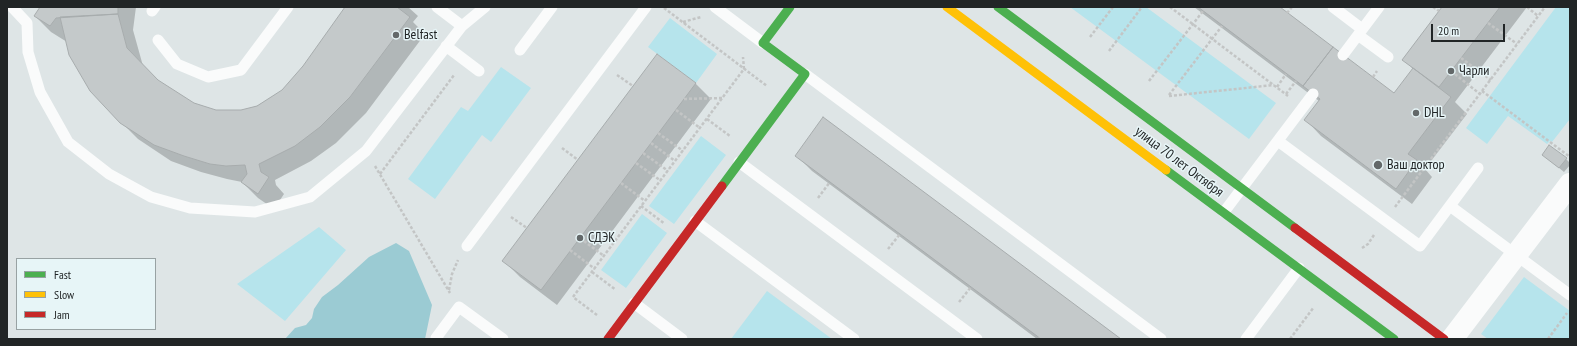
<!DOCTYPE html>
<meta charset="utf-8">
<style>
body{margin:0}
#map{position:relative;width:1577px;height:346px;overflow:hidden;background:#dee5e6;font-family:"PT Sans Narrow",sans-serif}
canvas{display:block}
.frame{position:absolute;inset:0;border:8px solid #212526;pointer-events:none}
.legend{position:absolute;left:16px;top:258px;width:140px;height:72px;box-sizing:border-box;background:#e7f5f7;border:1px solid #98a2a3;margin:0;padding:5px 7px;list-style:none;font-size:12px;color:#212526}
.legend li{display:flex;align-items:center;gap:8px;height:20px}
.legend b{width:20px;border:1px solid #98a2a3}
.scale{position:absolute;left:1431px;top:24px;width:74px;height:18px;box-sizing:border-box;border:2px solid #212526;border-top:0;padding-left:5px;font-size:12px;line-height:14px;white-space:nowrap;color:#212526;-webkit-text-stroke:3px #e7f5f7;paint-order:stroke}
</style>
<div id="map">
<canvas width="1577" height="346"></canvas>
<div class="frame"></div>
<ul class="legend">
<li><b style="height:5px;background:#4caf50"></b>Fast</li>
<li><b style="height:5px;background:#ffc107"></b>Slow</li>
<li><b style="height:5px;background:#c62828"></b>Jam</li>
</ul>
<div class="scale">20 m</div>
</div>
<script>
const ctx = document.querySelector('canvas').getContext('2d');
ctx.lineJoin = 'round';
function fill(path, color) { ctx.fillStyle = color; ctx.fill(path, 'evenodd'); }
const poly = rows => new Path2D(rows.map(r => 'M' + r).join(''));
function trace(path, color, width, dash) { ctx.strokeStyle = color; ctx.lineWidth = width; ctx.lineCap = dash ? 'butt' : 'round'; ctx.setLineDash(dash || []); ctx.stroke(path); }
function write(font, color, halo, rows, align = 'center') {
  ctx.font = font + ' "PT Sans Narrow",sans-serif'; ctx.lineWidth = 3; ctx.setLineDash([]); ctx.textBaseline = 'middle'; ctx.strokeStyle = halo; ctx.fillStyle = color; for (const [text, x, y, turn = 0] of rows) {
    ctx.save(); ctx.translate(x, y); ctx.rotate((+turn || 0) * Math.PI / 180); ctx.textAlign = isNaN(turn) ? turn : align; if (halo) ctx.strokeText(text, 0, 0); ctx.fillText(text, 0, 0); ctx.restore();
  }
}
fill(poly([
 [1070,7,1146,7,1276,103,1249,139],
 [1556,7,1570,7,1570,119,1552,142,1550,141,1547,144,1508,116,1487,144,1466,128],
 [670,18,717,54,696,83,648,47],
 [501,67,531,88,491,142,482,135,435,199,408,179,461,107,468,111],
 [701,136,726,155,674,224,649,206],
 [642,214,667,233,626,288,601,270],
 [319,227,346,250,285,321,237,284],
 [1524,277,1570,311,1570,339,1488,339,1481,334],
 [767,291,832,339,731,339]
]), '#b6e4ec');
fill(poly([
 [396,243,409,251,432,305,425,339,285,339,295,328,306,325,312,318,314,309,322,297,338,285,369,257]
]), '#9bcbd3');
fill(poly([
 [41,7,136,7,133,30,143,66,158,81,193,104,216,111,241,111,257,106,282,91,304,66,347,7,408,7,418,16,413,22,425,34,366,113,336,143,311,161,275,180,276,185,284,194,274,209,258,198,242,182,227,179,201,172,171,161,138,139,121,122,67,42,51,32,35,16],
 [1194,7,1278,7,1394,95,1413,69,1403,59,1443,7,1527,7,1455,102,1467,114,1425,169,1432,177,1412,204,1321,136,1306,120,1319,101],
 [695,83,711,99,557,305,520,277,504,261],
 [796,155,1119,339,1037,339,812,171],
 [1543,155,1566,159,1570,163,1570,165,1564,172]
]), '#0003');
const building = poly([
 [40,7,118,7,118,14,56,18,50,26,34,16,40,7],
 [345,7,397,7,410,17,350,97,320,127,295,146,259,164,261,172,269,177,258,194,241,182,247,174,245,165,226,166,210,164,184,156,154,145,120,123,90,91,69,55,60,17,118,14,127,48,158,80,194,103,216,110,241,110,257,106,282,90,303,66,345,7],
 [1198,7,1280,7,1333,47,1303,86,1198,7],
 [1442,7,1500,7,1439,87,1402,60,1442,7],
 [1333,47,1394,93,1413,68,1451,97,1408,154,1417,160,1396,189,1304,120,1320,99,1303,86,1333,47],
 [657,54,696,83,541,290,502,261,657,54],
 [823,117,928,195,1121,339,1041,339,900,234,795,156,823,117],
 [1549,145,1567,158,1559,168,1542,155,1549,145]
]);
fill(building, '#c4c9ca');
trace(building, '#a7acad', 1);
trace(poly([
 [1170,7,1288,96],
 [1433,7,1439,11],
 [1527,7,1538,16],
 [664,8,767,86],
 [1287,13,1292,7],
 [683,22,701,17],
 [1488,23,1517,44],
 [1090,37,1113,7],
 [1109,51,1142,7],
 [1461,58,1491,80],
 [1451,71,1480,94],
 [617,75,633,86],
 [1373,77,1377,71],
 [1149,81,1203,11],
 [1277,87,1286,74],
 [1482,91,1570,157],
 [1286,94,1296,81],
 [1169,95,1222,26],
 [1169,96,1274,85],
 [684,99,722,98],
 [676,110,700,128],
 [707,119,730,136],
 [658,133,683,151],
 [651,143,675,161],
 [562,148,578,160],
 [643,153,668,171],
 [636,163,661,181],
 [375,166,450,293],
 [380,174,454,75],
 [621,183,645,201],
 [818,198,830,182],
 [641,206,665,224],
 [1395,207,1545,7],
 [511,217,527,228],
 [580,238,604,256],
 [1362,248,1368,244,1374,235],
 [888,249,900,234],
 [570,250,595,269],
 [592,272,616,290],
 [449,290,452,274,458,260],
 [959,302,971,287],
 [597,315,573,297,744,69,743,57],
 [1039,339,1040,338],
 [1290,339,1314,307],
 [1548,339,1567,313]
]), '#c3c5c5', 2.5, [3, 2]);
trace(poly([
 [12,7,27,23,28,52,40,92,68,142,109,174,151,197,190,208,255,212,310,197,366,151,462,26,485,7],
 [437,7,462,26],
 [715,7,763,43],
 [1333,7,1362,29],
 [152,11,155,7],
 [1358,35,1388,57],
 [158,40,177,64,208,77,241,70,288,7],
 [446,46,479,71],
 [520,50,552,7],
 [1343,55,1379,7],
 [805,74,1161,339],
 [1278,141,1420,246,1478,168],
 [739,162,977,339],
 [1450,206,1570,295],
 [1224,212,1313,94],
 [695,221,854,339],
 [467,246,646,7],
 [634,303,682,339],
 [438,339,436,338,459,307,503,339],
 [1246,339,1299,268]
]), '#fafbfb', 11);
trace(poly([
 [1452,339,1570,184]
]), '#fafbfb', 22);
trace(poly([
 [998,7,1295,228],
 [1166,170,1394,339],
 [722,186,805,74,763,43,790,7]
]), '#4caf50', 9);
trace(poly([
 [947,7,1166,170]
]), '#ffc107', 9);
trace(poly([
 [1295,228,1444,339],
 [608,339,722,186]
]), '#c62828', 9);
for (const [x, y, r, color] of [
 [396,35,4,"#636869"],
 [1451,71,4,"#636869"],
 [1416,113,4,"#636869"],
 [1378,165,5,"#636869"],
 [580,238,4,"#636869"]
]) { const dot = new Path2D(); dot.arc(x, y, r, 0, 2 * Math.PI); ctx.fillStyle = color; ctx.fill(dot); trace(dot, '#e7f5f7', 1.5); }
write('14px', '#212526', '#e7f5f7', [
 ["Belfast",404,35],
 ["Чарли",1459,71],
 ["DHL",1424,113],
 ["Ваш доктор",1387,165],
 ["СДЭК",588,238]
], 'left');
write('14px', '#212526', '#e7f5f7', [
 ["улица 70 лет Октября",1179,162,37]
]);
</script>
